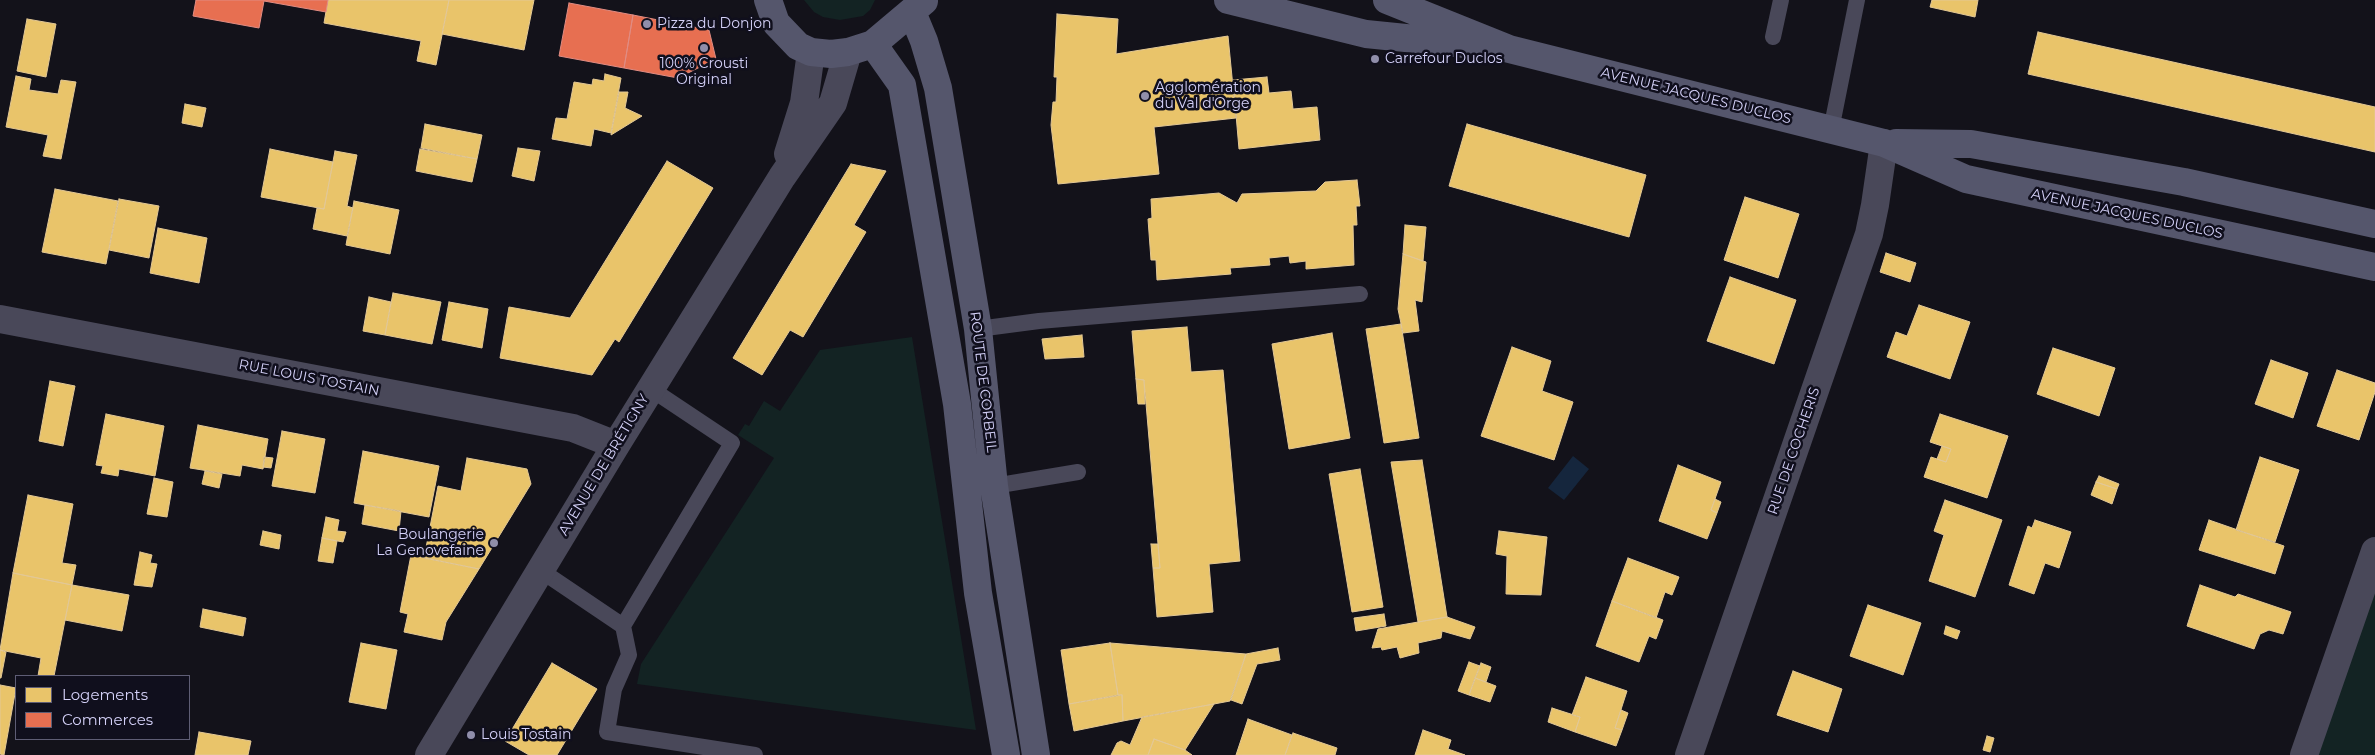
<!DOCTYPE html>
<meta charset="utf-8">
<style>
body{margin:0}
#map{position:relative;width:2375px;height:755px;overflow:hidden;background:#13121a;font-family:Montserrat,sans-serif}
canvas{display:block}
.legend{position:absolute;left:15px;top:675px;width:175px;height:65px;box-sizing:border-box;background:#100f1d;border:1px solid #5e5d75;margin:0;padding:6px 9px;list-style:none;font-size:15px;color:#d4d1f8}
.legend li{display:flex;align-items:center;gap:10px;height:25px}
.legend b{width:25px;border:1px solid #5e5d75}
</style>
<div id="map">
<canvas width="2375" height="755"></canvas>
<ul class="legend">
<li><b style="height:14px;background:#e9c46a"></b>Logements</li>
<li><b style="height:14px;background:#e76f51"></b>Commerces</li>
</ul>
</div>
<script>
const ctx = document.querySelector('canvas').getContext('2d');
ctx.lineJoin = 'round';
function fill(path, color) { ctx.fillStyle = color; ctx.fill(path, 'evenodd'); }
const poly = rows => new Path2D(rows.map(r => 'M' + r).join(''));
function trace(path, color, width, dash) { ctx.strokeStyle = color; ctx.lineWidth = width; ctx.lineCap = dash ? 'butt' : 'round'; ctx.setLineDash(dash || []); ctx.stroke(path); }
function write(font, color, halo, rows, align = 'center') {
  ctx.font = font + ' Montserrat,sans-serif'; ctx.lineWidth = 5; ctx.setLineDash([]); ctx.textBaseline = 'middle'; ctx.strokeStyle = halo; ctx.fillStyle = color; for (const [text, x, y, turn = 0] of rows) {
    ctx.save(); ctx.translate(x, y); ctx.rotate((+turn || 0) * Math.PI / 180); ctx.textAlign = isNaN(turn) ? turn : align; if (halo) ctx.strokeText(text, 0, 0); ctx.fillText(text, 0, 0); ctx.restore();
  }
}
fill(poly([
 [804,0,875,0,870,10,863,16,840,20,823,17,814,12],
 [912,337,976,730,637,684,641,664,774,458,738,435,745,424,749,426,764,401,780,411,820,350],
 [2375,586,2375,755,2316,755]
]), '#132323');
fill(poly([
 [1573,456,1589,469,1564,500,1548,488]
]), '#15263d');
const homes = poly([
 [328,0,449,0,436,65,417,61,421,41,324,23,328,0],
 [449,0,534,0,524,50,442,34,449,0],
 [1932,0,1978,0,1975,17,1930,7,1932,0],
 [1057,14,1118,19,1116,54,1228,36,1236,118,1154,127,1159,174,1058,184,1051,125,1053,102,1056,102,1057,77,1054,77,1057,14],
 [27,19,56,24,46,77,17,71,27,19],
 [2038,32,2375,107,2375,152,2028,74,2038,32],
 [605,74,621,78,611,133,594,129,591,146,552,139,556,118,567,119,574,82,592,85,593,79,604,81,605,74],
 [16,76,31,79,29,90,58,94,61,80,76,82,61,159,43,156,48,135,6,127,16,76],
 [1267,77,1269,93,1291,91,1293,109,1317,107,1320,140,1239,149,1233,80,1267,77],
 [619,92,628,92,625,108,642,116,611,135,619,92],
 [185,104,206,108,202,127,182,123,185,104],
 [425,124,482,135,477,159,421,148,425,124],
 [1467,124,1646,175,1629,237,1449,186,1467,124],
 [518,148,540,151,534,181,512,176,518,148],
 [270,149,333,162,324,209,261,197,270,149],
 [420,149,477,159,472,182,416,171,420,149],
 [335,151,357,155,347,206,353,208,347,236,313,229,317,208,324,209,335,151],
 [667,161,713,188,619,342,615,339,592,375,500,358,509,307,570,318,667,161],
 [851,164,886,171,854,225,866,232,803,337,790,330,762,375,733,358,851,164],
 [1357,180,1360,206,1356,206,1357,225,1353,225,1354,265,1306,269,1306,261,1290,263,1289,256,1269,258,1270,265,1230,268,1231,274,1157,280,1156,260,1151,260,1148,219,1152,218,1151,199,1219,193,1237,203,1242,194,1316,191,1325,182,1357,180],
 [55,189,118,201,106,264,42,252,55,189],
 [1745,197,1799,214,1778,278,1724,260,1745,197],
 [119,199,159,206,149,258,109,250,119,199],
 [354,201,399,210,390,254,346,245,354,201],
 [1405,225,1426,227,1423,261,1403,254,1405,225],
 [158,228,207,238,199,283,150,273,158,228],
 [1886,253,1916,263,1910,282,1880,272,1886,253],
 [1403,254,1426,262,1422,302,1415,300,1419,331,1403,333,1398,309,1403,254],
 [1730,277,1796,300,1774,364,1707,341,1730,277],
 [393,293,441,302,432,344,385,335,393,293],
 [369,297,391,302,385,335,363,331,369,297],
 [449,302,488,309,482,348,442,340,449,302],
 [1919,305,1970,322,1950,379,1887,357,1896,332,1907,336,1919,305],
 [1401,324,1419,438,1384,443,1366,329,1401,324],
 [1187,327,1191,372,1223,370,1240,561,1209,564,1213,612,1157,617,1153,568,1160,568,1158,544,1144,380,1136,379,1132,331,1187,327],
 [1332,333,1350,438,1289,449,1272,344,1332,333],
 [1082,335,1084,357,1045,359,1042,339,1082,335],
 [1512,347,1551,361,1542,391,1573,402,1554,460,1481,436,1512,347],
 [2053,348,2115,368,2099,416,2037,394,2053,348],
 [2271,360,2308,373,2293,418,2255,404,2271,360],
 [2337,370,2375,383,2375,392,2359,440,2317,426,2337,370],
 [1136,379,1144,380,1145,404,1138,404,1136,379],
 [50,381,75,386,63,446,39,441,50,381],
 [106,414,164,426,155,476,119,469,118,476,101,473,103,466,96,465,106,414],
 [1940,414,2008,436,1987,498,1924,477,1931,457,1946,462,1951,449,1930,442,1940,414],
 [198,425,268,439,263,469,242,465,240,476,190,468,198,425],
 [282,431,325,439,315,493,272,486,282,431],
 [1942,446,1951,449,1946,462,1937,459,1942,446],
 [363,451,439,466,429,517,354,503,363,451],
 [264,457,273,458,271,468,263,467,264,457],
 [2260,457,2299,470,2275,542,2236,530,2260,457],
 [467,458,527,469,531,484,479,569,424,558,438,486,461,491,467,458],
 [1422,460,1447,617,1418,622,1391,462,1422,460],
 [1678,465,1721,482,1711,510,1717,513,1707,539,1659,521,1678,465],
 [1360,469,1383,607,1352,612,1329,474,1360,469],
 [205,471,222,474,219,488,202,484,205,471],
 [2099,476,2119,484,2117,489,2096,482,2099,476],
 [154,478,173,482,167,517,147,514,154,478],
 [2096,482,2117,489,2112,504,2091,495,2096,482],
 [28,495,73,504,62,563,76,565,72,585,13,573,28,495],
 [1715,499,1721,502,1717,513,1711,510,1715,499],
 [1945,500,2002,520,1975,597,1929,581,1944,535,1934,531,1945,500],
 [365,505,401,511,399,531,362,524,365,505],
 [326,517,339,520,337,531,346,532,343,542,322,538,326,517],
 [2035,520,2071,532,2059,568,2045,563,2034,594,2009,585,2028,526,2032,528,2035,520],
 [2209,520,2284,546,2275,574,2199,550,2209,520],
 [263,531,281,535,279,549,260,545,263,531],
 [1499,531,1547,537,1541,595,1506,594,1507,556,1496,554,1499,531],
 [322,538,337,541,333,563,318,561,322,538],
 [1151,544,1158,544,1160,568,1153,568,1151,544],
 [140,552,152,555,150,563,157,564,152,587,134,585,140,552],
 [411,555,479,569,446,622,442,640,404,632,408,614,400,612,411,555],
 [1628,558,1679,577,1672,595,1665,592,1656,618,1612,601,1628,558],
 [13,573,72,585,54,676,38,676,41,658,0,650,13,573],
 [72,585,129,595,122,631,65,620,72,585],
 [2200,585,2235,597,2238,594,2291,612,2283,634,2269,630,2260,634,2254,649,2187,626,2200,585],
 [1612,601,1663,620,1656,639,1649,636,1639,662,1596,646,1612,601],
 [1868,605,1921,623,1903,675,1850,656,1868,605],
 [203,609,246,618,243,636,200,627,203,609],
 [1384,614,1386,626,1356,631,1354,618,1384,614],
 [1447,617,1475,627,1470,639,1442,631,1441,638,1418,643,1419,653,1400,658,1397,647,1382,650,1381,647,1372,648,1378,629,1447,617],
 [1946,626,1960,631,1957,639,1944,634,1946,626],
 [361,643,397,650,386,709,349,702,361,643],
 [1110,643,1118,695,1069,704,1061,650,1110,643],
 [1110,643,1246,654,1230,701,1123,721,1122,695,1118,695,1110,643],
 [1278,648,1280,660,1257,664,1242,704,1231,700,1246,654,1278,648],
 [0,650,6,652,1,678,0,678,0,650],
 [1469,662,1480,666,1469,695,1458,691,1469,662],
 [552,663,597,689,557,755,529,755,505,741,552,663],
 [1481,663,1491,667,1486,682,1475,678,1481,663],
 [1793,671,1842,689,1828,732,1777,715,1793,671],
 [1586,677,1627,691,1615,728,1622,730,1616,746,1575,732,1580,717,1572,715,1586,677],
 [1475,678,1496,686,1490,702,1469,695,1475,678],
 [0,685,16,688,4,755,0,754,0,685],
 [1122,695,1123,721,1074,731,1069,704,1122,695],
 [1214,704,1185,750,1154,739,1148,755,1111,755,1117,743,1121,741,1130,745,1142,717,1214,704],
 [1552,708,1580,717,1575,732,1548,722,1552,708],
 [1621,710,1628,713,1622,730,1615,728,1621,710],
 [1248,719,1292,735,1285,755,1236,755,1248,719],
 [1423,730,1451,740,1448,749,1465,755,1415,755,1423,730],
 [199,732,251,741,248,755,195,755,199,732],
 [1293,733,1337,748,1335,755,1285,755,1293,733],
 [1987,736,1994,738,1990,752,1983,750,1987,736],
 [1154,739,1185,750,1192,755,1148,755,1154,739]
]);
fill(homes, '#e9c46a');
trace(homes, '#e3c895', 1);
const shops = poly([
 [196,0,328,0,326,12,264,1,259,28,193,16,196,0],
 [569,3,633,15,624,68,559,56,569,3],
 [633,15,709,30,716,59,678,78,624,68,633,15]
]);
fill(shops, '#e76f51');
trace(shops, '#e18c83', 1);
trace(poly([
 [1773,37,1781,0],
 [1831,130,1857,0],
 [978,329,1039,321,1360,294],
 [994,486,1078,472],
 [540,570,623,626,732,443,651,389],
 [623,626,629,655,614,689,607,732,755,755]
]), '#494859', 16);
trace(poly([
 [788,154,804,103,811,52],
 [0,319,573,428,616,445],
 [429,755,616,445,782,177,833,103,848,52],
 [1689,755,1869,234,1875,205,1884,143],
 [2304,755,2375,551]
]), '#494859', 28);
trace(poly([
 [768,0,776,23,798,46,811,52,831,54,848,52,873,44,924,1],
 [1228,0,1366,34,1475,45],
 [1387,0,1509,49,1884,143,1966,179,2375,267],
 [912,12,924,41,938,88,978,329,994,486,1036,755],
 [873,44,902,85,957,404,978,593,1006,755],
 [1896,143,1971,144,2184,182,2375,224]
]), '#55566c', 28);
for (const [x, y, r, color] of [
 [647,24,5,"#908eaa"],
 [704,48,5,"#908eaa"],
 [1375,59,5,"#908eaa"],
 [1145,96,5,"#908eaa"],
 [494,543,5,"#908eaa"],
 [471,735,5,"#908eaa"]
]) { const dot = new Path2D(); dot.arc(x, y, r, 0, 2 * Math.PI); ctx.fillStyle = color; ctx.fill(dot); trace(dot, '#100f1d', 2); }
write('14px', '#d4d1f8', '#100f1d', [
 ["Pizza du Donjon",657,24],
 ["Carrefour Duclos",1385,59],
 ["100% Crousti",704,64,"center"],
 ["Original",704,80,"center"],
 ["Agglomération",1155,88],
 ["du Val d'Orge",1155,104],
 ["Boulangerie",484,535,"right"],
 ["La Genovefaine",484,551,"right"],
 ["Louis Tostain",481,735]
], 'left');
write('14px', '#d4d1f8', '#100f1d', [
 ["AVENUE JACQUES DUCLOS",1696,96,14],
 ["AVENUE JACQUES DUCLOS",2127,214,12],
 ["RUE LOUIS TOSTAIN",309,378,11],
 ["ROUTE DE CORBEIL",983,382,83],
 ["RUE DE COCHERIS",1794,451,-71],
 ["AVENUE DE BRÉTIGNY",604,465,-59]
]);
</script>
